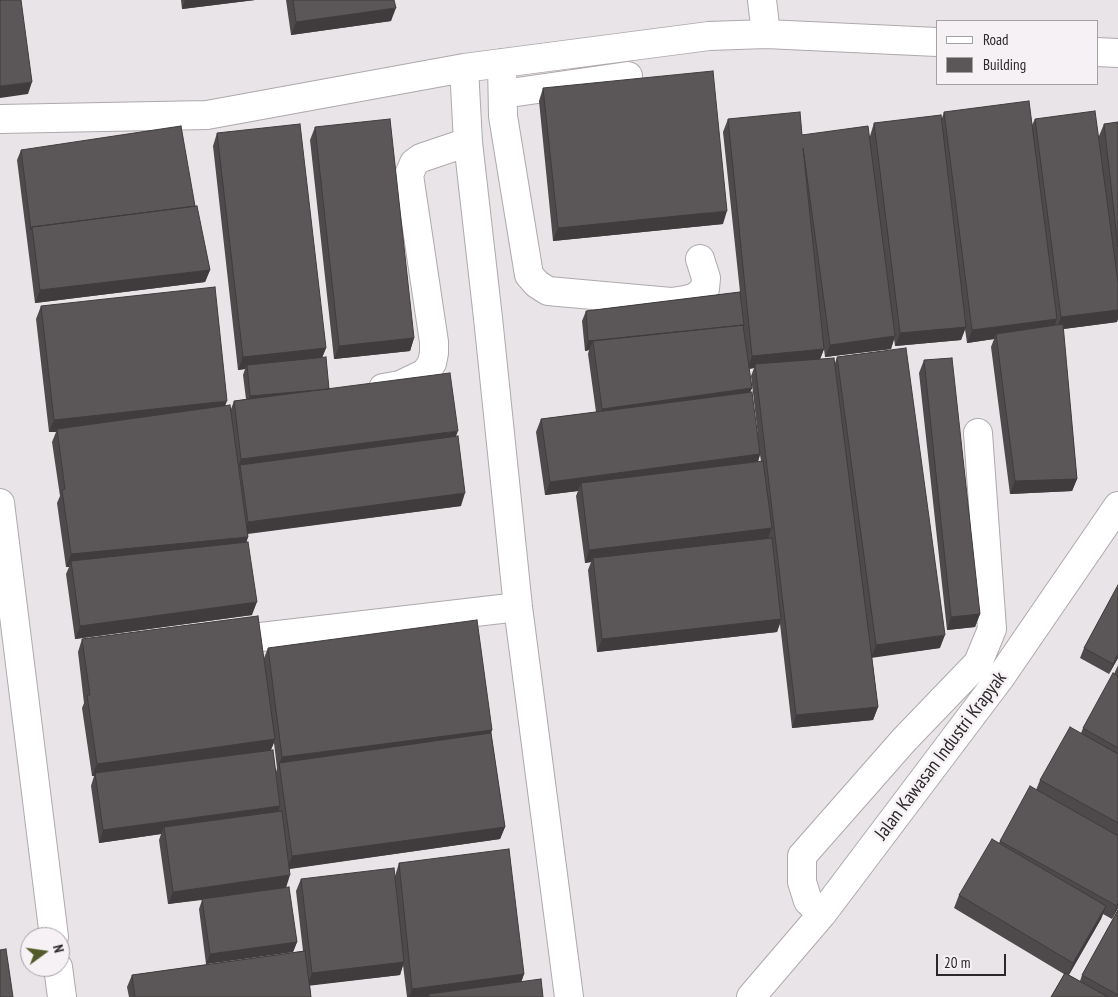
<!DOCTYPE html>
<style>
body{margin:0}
#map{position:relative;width:1118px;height:997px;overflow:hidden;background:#e9e4e7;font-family:"PT Sans Narrow",sans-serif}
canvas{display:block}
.legend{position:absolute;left:936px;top:20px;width:162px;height:65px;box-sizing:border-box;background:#f6f1f4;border:1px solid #a4a1a3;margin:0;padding:6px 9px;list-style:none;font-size:15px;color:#2a2829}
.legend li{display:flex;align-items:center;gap:10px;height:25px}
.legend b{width:25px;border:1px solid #a4a1a3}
.north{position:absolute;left:20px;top:927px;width:50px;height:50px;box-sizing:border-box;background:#f6f1f4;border:1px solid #a4a1a3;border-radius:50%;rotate:76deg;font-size:14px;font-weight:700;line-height:20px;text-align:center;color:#2a2829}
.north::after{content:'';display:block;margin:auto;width:18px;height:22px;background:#535a29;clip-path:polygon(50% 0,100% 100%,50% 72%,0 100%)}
.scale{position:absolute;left:936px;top:954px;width:70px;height:22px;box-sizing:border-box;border:2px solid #2a2829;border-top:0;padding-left:6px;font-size:15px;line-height:18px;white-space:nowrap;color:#2a2829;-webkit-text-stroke:4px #f6f1f4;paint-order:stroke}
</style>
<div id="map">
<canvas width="1118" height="997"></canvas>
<ul class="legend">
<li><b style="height:6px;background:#fff"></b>Road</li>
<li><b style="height:14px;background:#5b5657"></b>Building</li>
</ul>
<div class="north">N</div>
<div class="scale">20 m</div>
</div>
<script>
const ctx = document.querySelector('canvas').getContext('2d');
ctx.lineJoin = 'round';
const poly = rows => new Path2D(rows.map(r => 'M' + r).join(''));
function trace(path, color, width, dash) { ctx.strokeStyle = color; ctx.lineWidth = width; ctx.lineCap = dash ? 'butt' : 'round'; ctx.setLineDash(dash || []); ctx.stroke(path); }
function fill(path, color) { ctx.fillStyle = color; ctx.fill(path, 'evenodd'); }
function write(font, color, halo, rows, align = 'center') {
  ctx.font = font + ' "PT Sans Narrow",sans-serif'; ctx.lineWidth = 5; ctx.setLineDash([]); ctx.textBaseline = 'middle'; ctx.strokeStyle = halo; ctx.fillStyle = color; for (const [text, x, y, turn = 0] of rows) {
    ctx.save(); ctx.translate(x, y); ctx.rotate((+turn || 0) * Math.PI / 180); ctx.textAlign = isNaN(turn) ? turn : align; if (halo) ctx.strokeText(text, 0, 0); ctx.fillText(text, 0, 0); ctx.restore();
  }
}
const minor = poly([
 [762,0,766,34],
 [1097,52,1118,53],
 [502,63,503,116,529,275,537,284,548,291,671,302,685,300,694,298,705,289,706,278,700,259],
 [464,68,468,142,488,318,518,607,569,997],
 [503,94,628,76],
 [0,119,207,115,464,68,709,36,766,34,937,42],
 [383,388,400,385,425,373,432,363,434,353,434,342,409,175,414,163,421,158,468,142],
 [0,503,54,937],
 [261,637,518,607],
 [822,914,808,901,802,882,802,856,904,740,978,663,992,629,978,433],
 [58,967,62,997],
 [751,997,822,914,1000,678,1118,506]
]);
trace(minor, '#aea9ac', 30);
trace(minor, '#fff', 28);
fill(poly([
 [181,0,255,0,182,9],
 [286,0,394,0,391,21,291,35],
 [543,88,723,224,553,241,539,101],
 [944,112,1032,125,1035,119,1099,136,1104,124,1118,122,1118,319,1117,322,1063,329,1077,479,1072,491,1010,494,991,347,994,339,967,343,965,329,961,340,895,346,894,339,891,349,825,357,824,349,820,359,835,363,837,357,940,648,872,657,878,707,873,720,792,728,780,624,777,632,597,652,588,570,591,562,585,563,576,496,578,491,545,495,536,432,541,419,596,412,588,354,589,350,585,351,582,321,586,311,740,292,723,132,728,119,802,135,870,136,874,123,942,118],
 [754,368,751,376,758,436,750,392,752,388,749,369],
 [760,455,761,461,758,462],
 [315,127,414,338,410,351,334,359,310,140],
 [217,133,326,348,322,358,329,389,456,436,461,506,248,534,248,537,246,542,252,615,75,639,66,574,69,567,66,567,57,503,60,496,52,442,56,432,49,432,36,319,41,306,231,409,234,401,246,399,243,375,245,369,238,370,213,146],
 [21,150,195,206,210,270,205,282,35,303,17,160],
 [924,360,980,614,975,627,947,630,919,373],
 [1118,585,1118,658,1109,674,1080,658,1084,648],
 [82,639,264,658,268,648,492,730,491,733,505,827,500,839,290,869,286,887,297,942,293,952,206,964,199,909,202,900,168,904,159,840,161,834,99,843,91,786,94,776,92,776,82,708,84,703,78,652],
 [274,743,277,768,276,772,271,750],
 [1118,665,1118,908,1112,919,1103,914,1101,919,1069,975,1080,981,1082,975,1118,910,1118,997,1051,997,1064,974,954,908,959,895,999,843,1000,841,1036,790,1040,780,1081,733,1083,728,1114,674],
 [399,863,524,974,521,982,543,997,407,997,403,965,400,975,310,985,311,997,129,997,127,987,132,975,303,951,296,891,301,879,395,876]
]), '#4e4a4b');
fill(poly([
 [185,0,255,0,182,9],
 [396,8,391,21,291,35,296,22],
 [32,82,28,94,0,98,0,86],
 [727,211,723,224,553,241,558,228],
 [210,270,205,282,35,303,40,290],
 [1118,310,1118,319,1117,322,1056,330,1061,317],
 [1057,319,1052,332,996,334,994,339,967,343,972,330],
 [744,325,741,335,593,341,589,350,585,351,588,341],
 [966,327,961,340,895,346,900,333],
 [895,336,891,349,825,357,830,345],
 [414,338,410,351,334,359,339,346],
 [326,348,321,360,247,365,245,369,238,370,243,357],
 [824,349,819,362,755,364,754,368,748,369,752,356],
 [752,388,747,400,598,422,602,409],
 [329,389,246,406,250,396],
 [227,401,222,414,57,429,56,432,49,432,54,420],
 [458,431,453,444,240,465,238,471,236,471,241,459],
 [760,454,756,467,581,483,578,491,545,495,550,482],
 [1077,479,1072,491,1010,494,1015,481],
 [465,493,461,506,243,534,248,522],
 [772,528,767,541,593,558,591,562,585,563,589,550],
 [248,537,244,550,71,561,69,567,66,567,71,554],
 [257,602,252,615,75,639,80,626],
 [980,614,975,627,947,630,951,617],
 [781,619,777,632,597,652,602,639],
 [945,635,940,648,871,658,876,645],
 [1118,654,1118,658,1109,674,1113,664],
 [878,707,873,720,792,728,796,715],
 [492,730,487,742,279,765,282,757],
 [275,739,270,752,95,773,94,776,92,776,97,764],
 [280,806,276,819,164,827,161,834,99,843,103,830],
 [505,827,500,839,287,869,292,856],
 [290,875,286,888,168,904,173,892],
 [1118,903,1118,908,1112,919,1117,906],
 [1106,906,1101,919,1068,976,1073,963],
 [297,942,293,952,206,964,210,954],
 [404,962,400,975,307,986,312,973],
 [524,974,520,986,429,994,428,997,409,997,412,989]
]), '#403c3d');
const building = poly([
 [0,0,21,0,32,82,0,86,0,0],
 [293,0,394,0,396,8,296,22,293,0],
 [713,71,727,211,558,228,543,88,713,71],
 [1029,101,1057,319,972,330,944,112,1029,101],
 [1095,111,1118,282,1118,310,1061,317,1035,119,1095,111],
 [800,112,802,135,868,126,895,336,830,345,803,148,824,349,752,356,728,119,800,112],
 [941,115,966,327,900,333,874,123,941,115],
 [390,119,414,338,339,346,315,127,390,119],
 [1118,122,1118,247,1104,124,1118,122],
 [300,124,326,348,243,357,217,133,300,124],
 [181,126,195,206,32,227,31,230,21,150,181,126],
 [197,206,210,270,40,290,32,227,197,206],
 [215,287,227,401,54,420,41,306,215,287],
 [740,292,744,325,588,341,586,311,740,292],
 [1063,324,1077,479,1015,481,996,334,1063,324],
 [743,325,752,388,602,409,593,341,743,325],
 [906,348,945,635,876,645,837,357,906,348],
 [326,357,329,389,250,396,247,365,326,357],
 [834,358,878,707,796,715,755,364,834,358],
 [952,358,980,614,951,617,924,360,952,358],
 [450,373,458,431,241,459,234,401,450,373],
 [752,392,760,454,550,482,541,419,752,392],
 [230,405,248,537,71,554,62,490,65,489,57,429,230,405],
 [458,436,465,493,248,522,240,465,458,436],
 [763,461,772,528,589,550,581,483,763,461],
 [772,538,781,619,602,639,593,558,772,538],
 [248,542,257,602,80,626,71,561,248,542],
 [1118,585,1118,654,1113,664,1084,648,1118,585],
 [258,616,275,739,97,764,87,695,90,695,82,639,258,616],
 [477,620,492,730,282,757,268,648,477,620],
 [1113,673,1118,676,1118,748,1083,728,1113,673],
 [1070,727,1118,754,1118,823,1040,780,1070,727],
 [491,733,505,827,292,856,279,763,491,733],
 [273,750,280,806,103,830,95,773,273,750],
 [1030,786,1118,836,1118,903,1117,906,1000,841,1030,786],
 [282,811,290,875,173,892,164,827,282,811],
 [992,839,1106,906,1073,963,959,895,992,839],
 [509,849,524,974,412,989,399,863,509,849],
 [394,868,404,962,312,973,301,879,394,868],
 [289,887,297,942,210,954,202,899,289,887],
 [1118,910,1118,995,1082,975,1118,910],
 [6,949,13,997,0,997,0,950,6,949],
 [305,951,311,997,135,997,132,975,305,951],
 [1065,973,1108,997,1051,997,1065,973],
 [541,979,543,997,429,997,429,994,541,979]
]);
fill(building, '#5b5657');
trace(building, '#403c3d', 1);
write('19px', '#2a2829', '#f6f1f4', [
 ["Jalan Kawasan Industri Krapyak",941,756,-53]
]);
</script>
